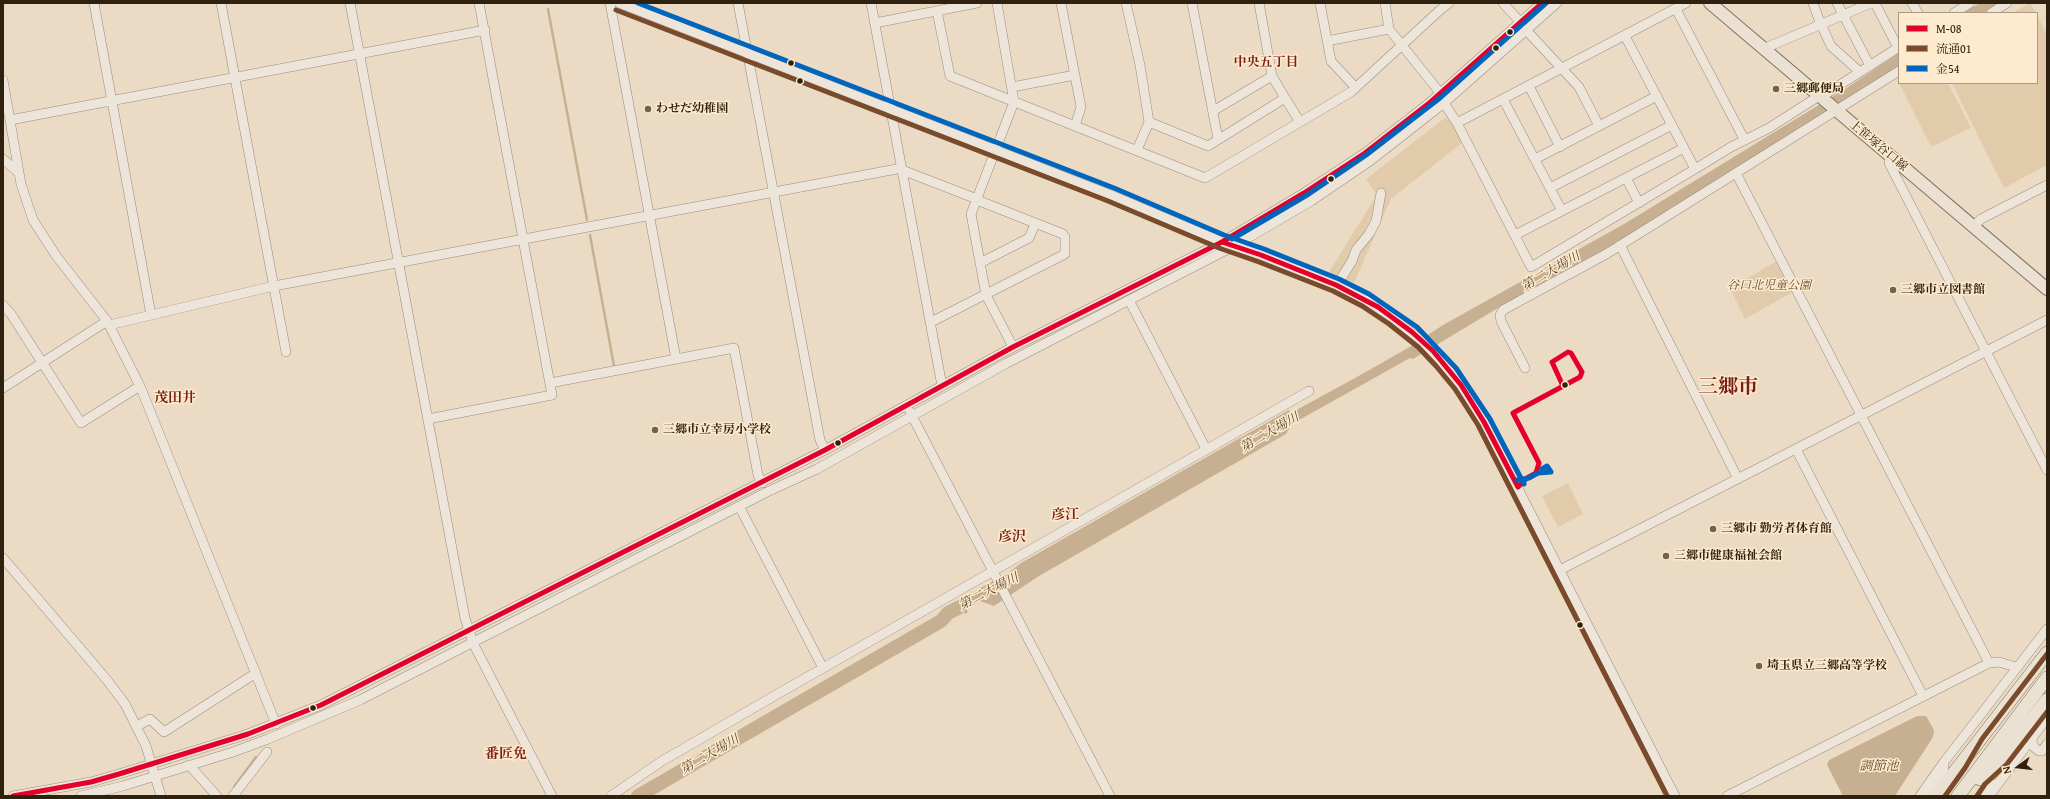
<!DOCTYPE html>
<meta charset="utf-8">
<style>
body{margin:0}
#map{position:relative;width:2050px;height:799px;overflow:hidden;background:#ecdbc4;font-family:"Gentium Book Plus","Noto Serif JP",serif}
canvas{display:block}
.frame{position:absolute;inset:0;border:4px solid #2f210f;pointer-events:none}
.legend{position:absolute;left:1898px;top:12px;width:140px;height:72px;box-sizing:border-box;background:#feeace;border:1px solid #ab9a82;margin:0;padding:5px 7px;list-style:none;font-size:12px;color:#2f210f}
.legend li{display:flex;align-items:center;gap:8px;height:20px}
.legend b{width:20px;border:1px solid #ab9a82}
.north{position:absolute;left:1998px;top:747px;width:40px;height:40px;-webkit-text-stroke:3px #feeace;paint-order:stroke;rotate:255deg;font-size:11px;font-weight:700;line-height:16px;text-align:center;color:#2f210f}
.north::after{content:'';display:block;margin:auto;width:14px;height:18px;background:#2f210f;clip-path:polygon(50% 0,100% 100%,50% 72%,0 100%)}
</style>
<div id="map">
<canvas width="2050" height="799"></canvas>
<div class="frame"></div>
<ul class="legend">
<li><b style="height:5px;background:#e4002b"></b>M-08</li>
<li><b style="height:5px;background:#7a4b2a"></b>流通01</li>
<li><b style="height:5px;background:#0065bd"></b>金54</li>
</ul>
<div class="north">N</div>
</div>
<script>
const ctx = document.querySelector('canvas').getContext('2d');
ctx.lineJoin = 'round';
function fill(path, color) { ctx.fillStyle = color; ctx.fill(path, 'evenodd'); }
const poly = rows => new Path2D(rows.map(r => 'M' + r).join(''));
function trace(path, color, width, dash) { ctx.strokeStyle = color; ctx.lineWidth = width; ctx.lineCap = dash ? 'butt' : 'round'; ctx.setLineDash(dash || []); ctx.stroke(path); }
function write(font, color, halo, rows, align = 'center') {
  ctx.font = font + ' "Gentium Book Plus","Noto Serif JP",serif'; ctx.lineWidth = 3; ctx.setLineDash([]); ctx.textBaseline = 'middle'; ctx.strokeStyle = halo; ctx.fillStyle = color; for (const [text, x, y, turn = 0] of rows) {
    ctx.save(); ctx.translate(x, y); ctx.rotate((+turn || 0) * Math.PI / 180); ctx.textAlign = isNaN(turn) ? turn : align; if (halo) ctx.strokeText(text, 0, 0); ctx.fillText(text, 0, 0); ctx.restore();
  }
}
fill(poly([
 [2030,3,2036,13,2012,13],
 [2037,15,2047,35,2047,165,2004,188,1952,83,2037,83],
 [1899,83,1948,83,1971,128,1931,147],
 [1446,117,1453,124,1463,142,1391,199,1354,283,1329,272,1377,195,1366,179],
 [1778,260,1793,292,1745,319,1730,289],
 [1568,483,1583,514,1558,527,1542,496]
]), '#e2cbab');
fill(poly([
 [1980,3,2002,3,1986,13,1963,13],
 [1899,53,1899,68,1613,245,1503,305,1413,359,1410,358,1292,424,1286,434,1039,576,994,606,980,601,966,609,968,612,965,614,963,610,945,620,941,617,946,607,1008,573,1021,563,1289,410,1291,413,1364,373,1413,345,1443,325,1624,224,1845,89],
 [1917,716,1926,716,1934,730,1933,737,1895,796,1843,796,1827,765,1829,760]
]), '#c7b091');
trace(poly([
 [548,9,587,220],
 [590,235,614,366],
 [234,787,256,757]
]), '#c7b091', 2.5);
trace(poly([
 [638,796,941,621,948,613,958,608]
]), '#c7b091', 14);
const minor = poly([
 [94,3,151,315],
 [221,3,286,352],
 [350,3,465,618,473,643,552,796],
 [610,3,676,359],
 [619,3,1111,195,1222,242,1261,255,1336,285,1366,300,1393,318,1423,342,1441,361,1461,385,1484,422,1675,796],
 [738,3,820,440,825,450],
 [871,3,942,386],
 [997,3,1014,102,971,214,986,295,1013,347],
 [1061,3,1081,107,1075,126],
 [1126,3,1140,65,1149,122,1208,146,1285,98,1272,76,1259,3],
 [1192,3,1218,139],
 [1320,3,1331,61,1355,87],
 [1385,3,1389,29,1441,94,1444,103,1457,123,1531,267,1695,169],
 [1503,3,1521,23],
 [1813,3,1821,25],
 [1837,3,1870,66],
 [1875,3,1898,48],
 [1912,3,1918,13],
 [1676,9,1744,139],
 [937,11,950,76,1205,178,1351,92,1440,10,1449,3],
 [1954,13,1970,3],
 [1991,13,2007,3],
 [875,23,977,3],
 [1821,24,1831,46,1860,72],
 [1526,30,1579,87,1599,126],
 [1625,36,1695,169,1731,147,1769,128,1819,96],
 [1327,41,1389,29],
 [1763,49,1871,3],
 [3,80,21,184,33,220,57,257,107,321,140,386,276,724],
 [1529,86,1560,147],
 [1012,87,1075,75],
 [1821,97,1899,47],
 [1285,98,1300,122],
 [1503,99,1562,211],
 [1213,111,1272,76],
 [10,120,485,30],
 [1457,123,1686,3],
 [1137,150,1149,122],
 [1890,156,1889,163,2047,470],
 [3,159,19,173],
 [1535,159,1657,96],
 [902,170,977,199],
 [1736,173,1989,663],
 [1626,178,1639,203],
 [1550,188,1672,125],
 [1974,226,1981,219,2047,185],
 [1515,235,1684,148],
 [1620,245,1738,479],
 [980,263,1029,238,1035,224],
 [1340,280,1352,261,1356,250,1369,234,1376,221,1381,193],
 [1129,300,1206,449],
 [3,305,11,314,81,423,140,386],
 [931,322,1065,254,1065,237,1063,234,977,200],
 [109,325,274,286,902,168],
 [1525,368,1501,321,1500,315,1503,310,1608,253,1899,71],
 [550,383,734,348,758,475,762,483],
 [3,388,107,321],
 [910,412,1110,796],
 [428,419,552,395,479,3],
 [1796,449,1923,696],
 [739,506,823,668],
 [3,558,107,680,125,704,146,746,161,796],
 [1560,570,2047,320],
 [137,726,150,719,164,732,256,673],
 [2030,735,2034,747,2039,751,2042,751,2047,744],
 [189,765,217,796],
 [13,796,91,782,119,774,248,734,321,705,825,450,1013,347,1222,242,1304,193,1365,153,1428,104,1542,3],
 [81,796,123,786,233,752,268,739,360,700,767,492,817,469,1007,363,1236,245,1311,201,1370,161,1444,103,1557,3],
 [233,796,267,752],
 [611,796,662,761,781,692,1309,391],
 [1727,796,1989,663,1999,662,2016,667],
 [1920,796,1944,762,2047,629],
 [1929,796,1938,783,1943,773,1944,765],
 [1980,796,1994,784],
 [1989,796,2047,718]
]);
const major = poly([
 [1710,3,2047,289]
]);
const highway = poly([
 [1980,779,2001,760,2047,700],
 [1936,796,2047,653],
 [1958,796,2047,678]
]);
trace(minor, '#988d7f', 10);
trace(major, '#7f7466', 14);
trace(highway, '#7f7466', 14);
trace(minor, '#eee5da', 9);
trace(major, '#ebe1d3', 12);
trace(highway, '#ebe1d3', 13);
trace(poly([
 [1222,242,1261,255,1336,285,1378,307,1412,332,1433,351,1461,385,1484,422,1518,487],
 [1518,487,1527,478,1536,473,1539,463,1513,413,1580,377,1582,372,1571,353,1568,352,1552,362,1563,386],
 [13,796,91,782,119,774,248,734,321,705,825,450,1013,347,1222,242,1304,193,1365,153,1428,104,1542,3]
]), '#e4002b', 5);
trace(poly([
 [616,10,1108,201,1219,248,1259,262,1333,291,1362,306,1389,324,1418,347,1436,366,1455,389,1478,425,1667,796],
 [1945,796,1965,768,1982,739,2047,654],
 [1977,796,1985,784,2007,764,2047,712]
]), '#7a4b2a', 5);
trace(poly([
 [638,3,1114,188,1224,235,1264,249,1339,279,1369,294,1417,327,1456,368,1490,419,1524,484],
 [1232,239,1307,195,1366,155,1440,98,1546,3],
 [1517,480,1529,478,1538,473,1551,472,1547,466,1542,469]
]), '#0065bd', 5);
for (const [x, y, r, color] of [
 [1510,32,3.5,"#2f210f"],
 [1496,48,3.5,"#2f210f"],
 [791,63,3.5,"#2f210f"],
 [800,81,3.5,"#2f210f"],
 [1776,89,4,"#71624e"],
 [648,109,4,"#71624e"],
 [1331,179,3.5,"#2f210f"],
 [1893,290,4,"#71624e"],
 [1565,385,3.5,"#2f210f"],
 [655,430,4,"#71624e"],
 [838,443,3.5,"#2f210f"],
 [1713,529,4,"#71624e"],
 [1666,556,4,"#71624e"],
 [1580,625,3.5,"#2f210f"],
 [1759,666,4,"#71624e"],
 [313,708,3.5,"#2f210f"]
]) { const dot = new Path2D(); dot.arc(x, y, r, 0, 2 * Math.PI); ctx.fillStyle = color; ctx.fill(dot); trace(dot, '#feeace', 1.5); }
write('bold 12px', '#2f210f', '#feeace', [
 ["三郷郵便局",1784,89],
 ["わせだ幼稚園",656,109],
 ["三郷市立図書館",1901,290],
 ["三郷市立幸房小学校",663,430],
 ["三郷市 勤労者体育館",1721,529],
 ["三郷市健康福祉会館",1674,556],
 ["埼玉県立三郷高等学校",1767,666]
], 'left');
write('12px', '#2f210f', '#feeace', [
 ["上笹塚谷口線",1878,146,40]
]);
write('italic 12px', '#625038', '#feeace', [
 ["谷口北児童公園",1769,286]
]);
write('bold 13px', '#7a1f14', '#feeace', [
 ["中央五丁目",1266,63]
]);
write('italic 13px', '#5f4d35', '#feeace', [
 ["第二大場川",1551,272,-30],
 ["第二大場川",1270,433,-30],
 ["第二大場川",989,592,-27],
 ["第二大場川",710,755,-30],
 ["調節池",1879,767]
]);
write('bold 14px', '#7a1f14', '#feeace', [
 ["茂田井",175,398],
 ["彦江",1065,515],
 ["彦沢",1012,537],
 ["番匠免",506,754]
]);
write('bold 20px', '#7a1f14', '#feeace', [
 ["三郷市",1728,388]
]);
</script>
